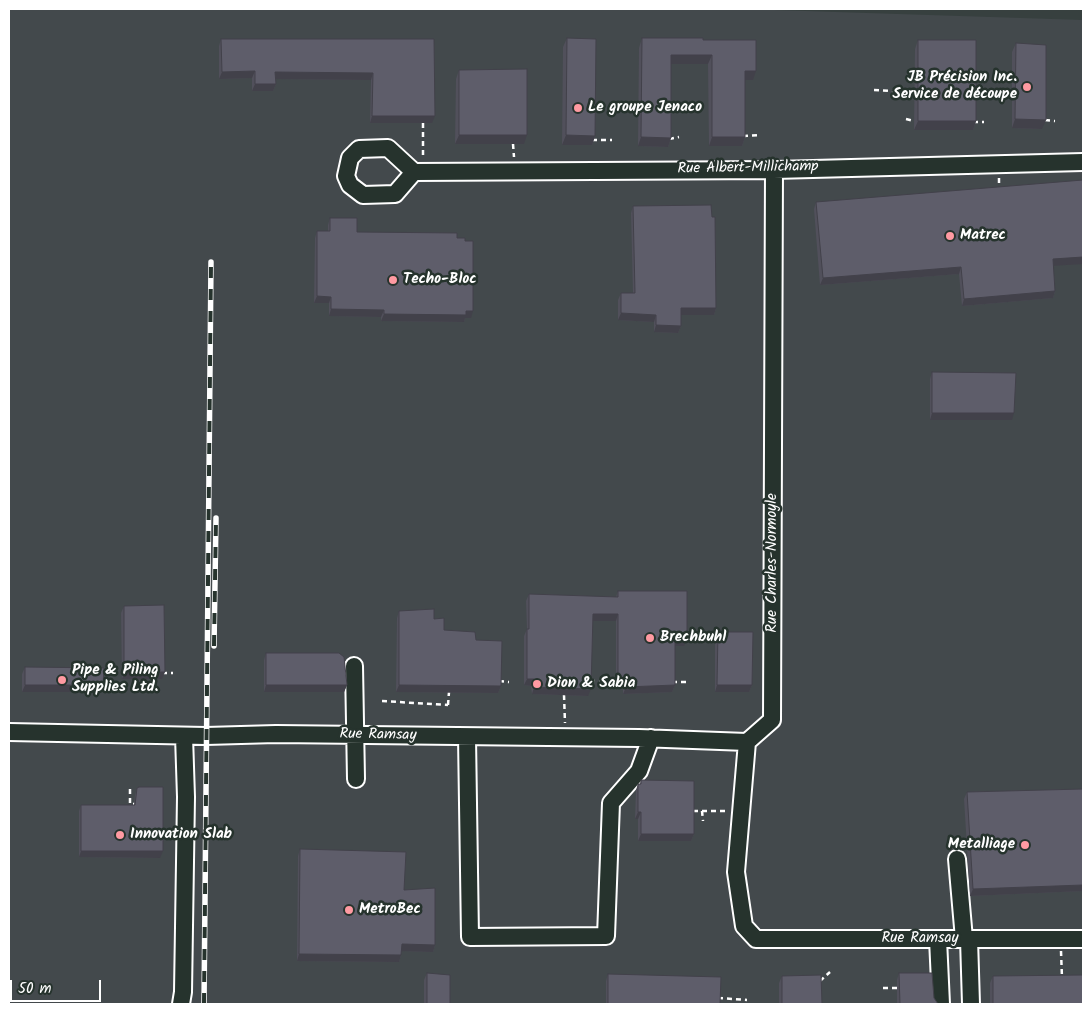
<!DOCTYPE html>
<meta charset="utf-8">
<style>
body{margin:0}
#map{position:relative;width:1092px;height:1013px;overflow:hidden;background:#37403f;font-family:Kalam,sans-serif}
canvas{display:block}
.frame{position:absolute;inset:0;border:10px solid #fff;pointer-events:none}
.scale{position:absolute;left:10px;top:980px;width:91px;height:22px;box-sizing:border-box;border:2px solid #fff;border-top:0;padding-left:6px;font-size:15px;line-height:18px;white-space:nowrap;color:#fff;-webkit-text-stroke:4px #26332d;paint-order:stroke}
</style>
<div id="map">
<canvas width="1092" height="1013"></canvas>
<div class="frame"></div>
<div class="scale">50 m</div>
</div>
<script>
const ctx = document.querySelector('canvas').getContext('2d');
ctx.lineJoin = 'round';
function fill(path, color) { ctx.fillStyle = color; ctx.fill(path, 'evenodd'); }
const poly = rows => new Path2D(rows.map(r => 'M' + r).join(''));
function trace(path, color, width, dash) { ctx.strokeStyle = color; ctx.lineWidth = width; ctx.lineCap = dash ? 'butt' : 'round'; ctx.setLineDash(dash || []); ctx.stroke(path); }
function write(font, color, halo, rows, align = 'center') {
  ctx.font = font + ' Kalam,sans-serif'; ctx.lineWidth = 5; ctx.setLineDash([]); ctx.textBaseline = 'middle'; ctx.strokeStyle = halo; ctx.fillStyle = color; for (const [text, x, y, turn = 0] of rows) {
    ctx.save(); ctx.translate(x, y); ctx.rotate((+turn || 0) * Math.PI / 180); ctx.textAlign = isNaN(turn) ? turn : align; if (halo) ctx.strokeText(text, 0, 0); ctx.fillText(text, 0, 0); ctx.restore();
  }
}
fill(poly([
 [9,9,744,9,1083,20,1083,1004,9,1004]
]), '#43494c');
const minor = poly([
 [774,170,772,720,747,742,736,872,744,926,756,939,1083,939],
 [414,172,395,194,363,195,350,185,346,176,350,158,359,149,388,148,414,172,774,170,1083,162],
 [354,666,356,779],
 [9,732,206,736,276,734,639,738,747,742],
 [467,737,470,937,606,936,611,803,639,771,651,738],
 [957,859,964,939],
 [938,939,941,1004],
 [969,939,971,1004],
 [181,1004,183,992,186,797,184,736]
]);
trace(minor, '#fff', 20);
trace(poly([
 [874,90,907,92],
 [906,119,914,121],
 [1045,120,1055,121],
 [973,122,984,122],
 [423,123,423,159],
 [743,136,760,135],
 [669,139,679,137],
 [592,140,612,140],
 [513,144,514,157],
 [999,178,999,190],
 [162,673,173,673],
 [499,681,509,682],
 [590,681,601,681],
 [672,682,686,682],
 [101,685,110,685],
 [564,695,565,723],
 [382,701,448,705],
 [448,705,449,692],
 [130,789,130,804,136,804],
 [693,811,727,811],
 [702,811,703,821],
 [1061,951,1062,978],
 [820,981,830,972],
 [883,988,897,988],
 [718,998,747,1000]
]), '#fff', 2.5, [5, 4]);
trace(minor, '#26332d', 16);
const rail = poly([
 [214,646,216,518],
 [204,1004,211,262]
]);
trace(rail, '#fff', 5.5);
trace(rail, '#26332d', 4, [11]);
fill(poly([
 [567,38,595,136,592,145,562,145,563,47],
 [642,38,703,40,753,80,745,80,745,137,742,146,709,146,708,64,671,64,671,138,668,147,638,146,639,48],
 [221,39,434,39,432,123,370,123,371,80,276,79,276,84,273,91,252,91,252,78,219,79,219,46],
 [918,40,976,121,973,130,914,130,915,49],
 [1016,43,1042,129,1012,128,1012,52],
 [459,70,524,144,455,144,456,79],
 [816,202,1053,266,1055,291,1053,298,962,306,959,274,820,285,814,209],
 [633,206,716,308,714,315,681,315,681,326,678,333,654,332,654,322,618,320,618,300,621,293,633,293,631,213],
 [330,218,357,232,457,238,471,318,465,318,464,322,381,321,381,317,329,316,329,303,314,303,315,238,317,231,328,231,328,225],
 [932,372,1012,420,930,420,930,379],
 [618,591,684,646,675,646,675,685,672,692,623,694,623,685,616,685,616,621,593,621,588,696,532,694,531,686,524,685,524,636,527,629,526,601,529,594,616,597],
 [124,606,162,679,122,679,121,613],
 [399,611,434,619,444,630,476,640,501,686,498,693,396,692,397,618],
 [718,632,752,685,749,692,715,692,715,639],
 [266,653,347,685,344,692,264,692,264,660],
 [25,667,101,692,22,692,22,674],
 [641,780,694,834,691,841,638,841,638,819,635,819,636,790,638,784,640,784],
 [137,788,160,858,79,857,79,811,81,805,134,805,135,795],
 [1083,789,1083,891,970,896,964,799,967,792],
 [300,849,404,890,435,945,433,952,401,951,401,955,399,962,297,961,298,856],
 [427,973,450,1004,424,1004,424,980],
 [899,973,934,998,938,1004,897,1004,897,980],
 [608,974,720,1004,606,1004,606,981],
 [782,976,822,1004,779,1004,779,983],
 [993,976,1083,1004,990,1004,990,983]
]), '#51505b');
fill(poly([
 [671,55,712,55,708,64,668,64],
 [255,71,252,78,219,79,222,72],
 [745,71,756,71,753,80,742,80],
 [275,72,373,73,371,80,273,79],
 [255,84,276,84,273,91,252,91],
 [372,116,435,116,432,123,370,123],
 [1015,119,1046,120,1042,129,1012,128],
 [918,121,976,121,973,130,914,130],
 [459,135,527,135,524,144,455,144],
 [566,135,595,136,592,145,562,145],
 [641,137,671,138,668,147,638,146],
 [712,137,745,137,742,146,709,146],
 [1083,257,1083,264,1050,266,1053,259],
 [961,267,959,274,820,285,823,278],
 [1055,291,1053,298,962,306,964,299],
 [317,296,331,297,329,303,314,303],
 [681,308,716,308,714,315,679,315],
 [331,309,384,310,381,317,329,316],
 [473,311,471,318,465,318,464,322,381,321,384,314],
 [621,313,656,315,654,322,618,320],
 [656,325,681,326,678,333,654,332],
 [932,413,1014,413,1012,420,930,420],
 [593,614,618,614,616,621,591,621],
 [675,639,687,639,684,646,673,646],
 [124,672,165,672,162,679,122,679],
 [618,678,626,678,623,685,616,685],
 [527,679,534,679,531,686,524,685],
 [25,685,103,685,101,692,22,692],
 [266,685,347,685,344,692,264,692],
 [399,685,501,686,498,693,396,692],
 [675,685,672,692,623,694,626,687],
 [717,685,752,685,749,692,715,692],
 [534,687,591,689,588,696,532,694],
 [638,812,641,812,638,819,635,819],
 [641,834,694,834,691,841,638,841],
 [81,851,163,851,160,858,79,857],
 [1083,885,1083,891,970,896,973,889],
 [402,944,435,945,433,952,399,951],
 [299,954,401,955,399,962,297,961]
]), '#42414a');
const building = poly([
 [567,38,596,39,595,136,566,135,567,38],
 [642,38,703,38,703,40,756,40,756,71,745,71,745,137,712,137,712,55,671,55,671,138,641,137,642,38],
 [221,39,434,39,435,116,372,116,373,73,275,72,276,84,255,84,255,71,222,72,221,39],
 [918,40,976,40,976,121,918,121,918,40],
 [1016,43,1046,45,1046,120,1015,119,1016,43],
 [527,69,527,135,459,135,459,70,527,69],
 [1083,180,1083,257,1053,259,1055,291,964,299,961,267,823,278,816,202,1083,180],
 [711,205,712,217,715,217,716,308,681,308,681,326,656,325,656,315,621,313,621,293,635,293,633,206,711,205],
 [330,218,357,218,357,232,457,233,457,238,465,238,465,241,473,241,473,311,466,311,466,315,384,314,384,310,331,309,331,297,317,296,317,231,330,231,330,218],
 [932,372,1016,373,1014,413,932,413,932,372],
 [618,591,687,591,687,639,675,639,675,685,626,687,626,678,618,678,618,614,593,614,591,689,534,687,534,679,527,679,527,629,529,629,529,594,618,597,618,591],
 [164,605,165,672,124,672,124,606,164,605],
 [434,609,434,619,444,618,444,630,475,632,476,640,502,641,501,686,399,685,399,611,434,609],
 [718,632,753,632,752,685,717,685,718,632],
 [266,653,339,653,344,657,347,685,266,685,266,653],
 [25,667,104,668,103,685,25,685,25,667],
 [641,780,694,781,694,834,641,834,641,812,638,812,638,784,641,784,641,780],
 [139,787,163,787,163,851,81,851,81,805,135,805,137,788,139,787],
 [1083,789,1083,885,973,889,967,792,1083,789],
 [300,849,406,852,404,890,435,888,435,945,402,944,401,955,299,954,300,849],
 [427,973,450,975,450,1004,427,1004,427,973],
 [899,973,932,973,934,998,938,1004,900,1004,899,973],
 [608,974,721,977,720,1004,608,1004,608,974],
 [821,975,822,1004,782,1004,782,976,821,975],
 [1083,975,1083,1004,993,1004,993,976,1083,975]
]);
fill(building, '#5e5d6a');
trace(building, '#42414a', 1);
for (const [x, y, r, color] of [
 [1027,87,5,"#ff9aa2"],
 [578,108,5,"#ff9aa2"],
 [950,236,5,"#ff9aa2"],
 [393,280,5,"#ff9aa2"],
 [650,638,5,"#ff9aa2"],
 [62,680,5,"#ff9aa2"],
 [537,684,5,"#ff9aa2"],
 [120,835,5,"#ff9aa2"],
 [1025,845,5,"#ff9aa2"],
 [349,910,5,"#ff9aa2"]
]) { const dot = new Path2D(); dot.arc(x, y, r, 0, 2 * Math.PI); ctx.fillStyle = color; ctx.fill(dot); trace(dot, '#26332d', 2); }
write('bold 15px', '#fff', '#26332d', [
 ["JB Précision Inc.",1017,78,"right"],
 ["Service de découpe",1017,95,"right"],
 ["Le groupe Jenaco",588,108],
 ["Matrec",960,236],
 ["Techo-Bloc",403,280],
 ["Brechbuhl",660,638],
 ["Pipe & Piling",72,671],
 ["Supplies Ltd.",72,688],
 ["Dion & Sabia",547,684],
 ["Innovation Slab",130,835],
 ["Metalliage",1015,845,"right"],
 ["MetroBec",359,910]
], 'left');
write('15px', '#fff', '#26332d', [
 ["Rue Albert-Millichamp",748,169,-1],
 ["Rue Charles-Normoyle",773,563,-90],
 ["Rue Ramsay",378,736,1],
 ["Rue Ramsay",920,939]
]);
</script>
